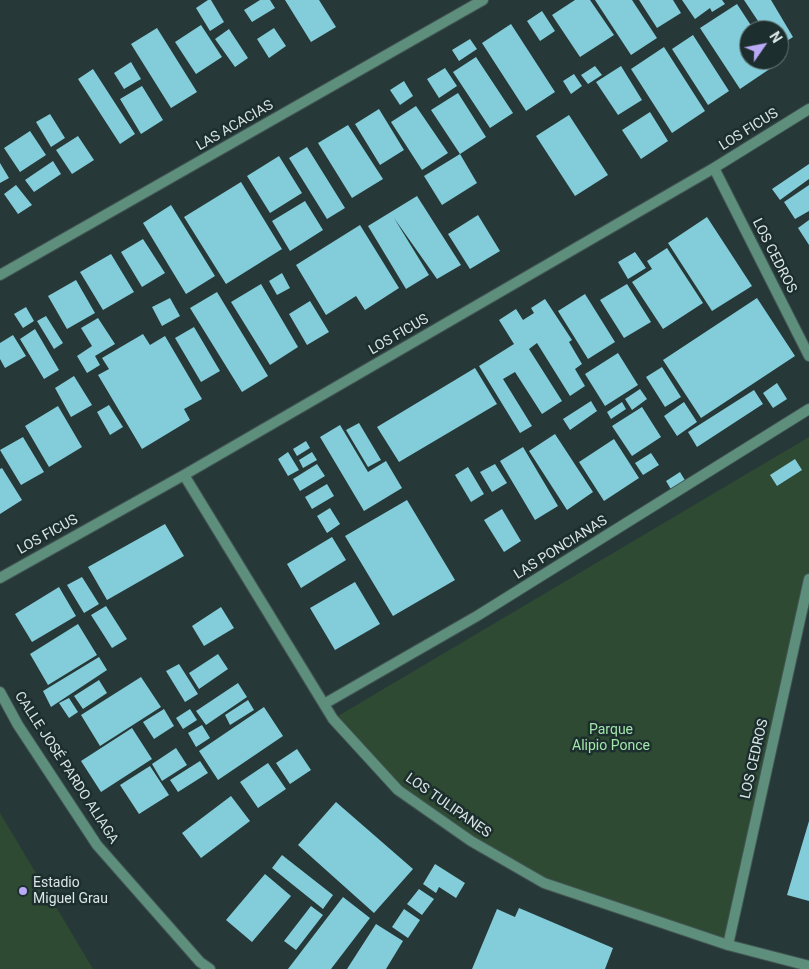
<!DOCTYPE html>
<meta charset="utf-8">
<style>
body{margin:0}
#map{position:relative;width:809px;height:969px;overflow:hidden;background:#263938;font-family:Roboto,sans-serif}
canvas{display:block}
.north{position:absolute;left:739px;top:20px;width:50px;height:50px;box-sizing:border-box;background:#1c2f2e;border:1px solid #687877;border-radius:50%;rotate:57deg;font-size:14px;font-weight:700;line-height:20px;text-align:center;color:#dae5e4}
.north::after{content:'';display:block;margin:auto;width:18px;height:22px;background:#baaaf6;clip-path:polygon(50% 0,100% 100%,50% 72%,0 100%)}
</style>
<div id="map">
<canvas width="809" height="969"></canvas>
<div class="north">N</div>
</div>
<script>
const ctx = document.querySelector('canvas').getContext('2d');
ctx.lineJoin = 'round';
function fill(path, color) { ctx.fillStyle = color; ctx.fill(path, 'evenodd'); }
const poly = rows => new Path2D(rows.map(r => 'M' + r).join(''));
function trace(path, color, width, dash) { ctx.strokeStyle = color; ctx.lineWidth = width; ctx.lineCap = dash ? 'butt' : 'round'; ctx.setLineDash(dash || []); ctx.stroke(path); }
function write(font, color, halo, rows, align = 'center') {
  ctx.font = font + ' Roboto,sans-serif'; ctx.lineWidth = 5; ctx.setLineDash([]); ctx.textBaseline = 'middle'; ctx.strokeStyle = halo; ctx.fillStyle = color; for (const [text, x, y, turn = 0] of rows) {
    ctx.save(); ctx.translate(x, y); ctx.rotate((+turn || 0) * Math.PI / 180); ctx.textAlign = isNaN(turn) ? turn : align; if (halo) ctx.strokeText(text, 0, 0); ctx.fillText(text, 0, 0); ctx.restore();
  }
}
fill(poly([
 [809,437,809,579,728,945,544,883,398,790,333,719],
 [0,813,93,969,0,969]
]), '#2f4a33');
fill(poly([
 [208,0,211,0,224,22,210,31,196,8],
 [260,0,270,0,275,8,252,22,244,10],
 [285,0,319,0,336,27,311,42],
 [575,0,590,0,614,35,580,57,552,15],
 [595,0,632,0,657,38,631,55],
 [639,0,673,0,681,13,657,28],
 [682,0,722,0,725,4,712,12,710,8,695,19],
 [744,0,771,0,793,37,779,46,779,30,764,30],
 [737,4,754,30,749,30,749,60,774,60,777,64,740,89,700,28],
 [542,11,555,31,540,41,527,21],
 [511,24,555,92,526,111,482,43],
 [201,25,222,57,196,74,175,42],
 [157,28,197,92,171,108,131,44],
 [274,28,286,46,269,58,257,39],
 [229,29,248,58,235,67,215,39],
 [693,35,729,91,708,105,672,49],
 [470,39,477,49,459,61,452,50],
 [664,47,705,111,672,133,631,69],
 [476,57,513,113,490,128,453,72],
 [131,62,141,79,124,89,114,73],
 [595,66,602,75,588,84,581,75],
 [621,66,642,100,618,115,596,82],
 [445,68,457,86,439,98,427,79],
 [93,69,135,134,120,144,78,79],
 [574,74,582,86,571,94,563,81],
 [404,81,413,96,400,105,390,90],
 [142,86,163,120,141,134,120,99],
 [458,93,486,137,460,154,431,110],
 [416,106,448,153,422,170,391,122],
 [379,109,404,150,380,165,355,124],
 [650,112,668,141,641,159,622,130],
 [50,114,65,138,51,147,36,122],
 [569,115,608,175,575,196,536,136],
 [348,125,383,179,352,198,318,143],
 [30,131,46,155,20,172,4,148],
 [78,136,94,160,72,174,56,150],
 [307,147,345,208,327,219,289,158],
 [460,154,477,183,442,205,424,176],
 [279,156,302,193,270,213,247,176],
 [53,161,61,174,34,192,25,180],
 [0,163,9,178,0,183],
 [809,164,809,179,780,200,772,189],
 [241,182,282,249,226,284,184,217],
 [16,185,32,205,18,214,4,194],
 [809,185,809,211,795,219,784,202],
 [417,196,461,265,437,279,394,218,429,275,406,289,368,226],
 [305,201,323,230,290,251,272,221],
 [171,205,215,276,186,294,143,223],
 [478,215,500,251,470,269,448,234],
 [707,217,752,286,712,311,668,243],
 [809,220,809,245,798,228],
 [360,225,399,288,365,310,356,296,326,315,296,265],
 [143,239,165,273,142,287,121,252],
 [667,248,703,303,663,329,632,282,652,269,647,261],
 [635,252,646,268,628,279,618,262],
 [111,254,134,292,103,310,80,272],
 [282,273,290,288,277,295,269,281],
 [76,280,95,313,67,329,48,296],
 [261,284,298,347,270,365,231,302],
 [627,284,651,322,624,338,600,300],
 [217,292,268,376,242,392,190,308],
 [585,294,615,342,588,359,558,311],
 [170,298,180,316,162,326,152,307],
 [757,298,795,356,701,418,663,360],
 [545,299,572,340,569,342,582,364,575,369,585,386,570,396,537,343,529,349,562,401,542,414,515,372,503,379,532,426,520,433,479,366,514,344,499,320,516,309,523,320,534,313,531,308],
 [310,301,329,332,307,345,289,314],
 [26,307,34,321,23,328,14,314],
 [46,316,63,343,54,349,37,321],
 [98,318,115,344,95,356,100,365,87,373,77,356,92,346,81,328],
 [194,327,220,371,201,382,175,338],
 [35,329,59,370,44,379,20,339],
 [143,334,150,345,165,336,202,399,184,409,190,420,142,449,98,375,109,369,102,358],
 [13,335,26,356,5,368,0,359,0,343],
 [618,353,638,385,605,406,585,374],
 [662,367,681,397,665,407,646,377],
 [475,368,497,404,399,462,377,427],
 [74,376,92,405,71,417,55,388],
 [777,383,787,399,773,408,763,393],
 [640,389,647,399,632,410,625,399],
 [754,390,763,404,697,447,688,432],
 [591,401,597,411,570,430,563,419],
 [622,402,626,409,611,419,607,412],
 [684,402,697,422,677,436,664,416],
 [109,405,123,427,110,435,97,412],
 [58,406,82,447,49,467,25,426],
 [642,407,661,437,632,456,612,426],
 [359,423,381,460,368,467,346,430],
 [340,425,368,472,386,461,402,488,364,511,320,437],
 [555,434,593,492,567,510,529,451],
 [23,437,44,472,21,485,0,450],
 [614,439,639,478,604,501,579,462],
 [306,441,310,448,297,456,293,449],
 [523,447,558,506,535,520,500,461],
 [288,452,299,470,288,476,278,459],
 [312,452,317,460,303,468,299,460],
 [651,453,659,465,643,475,635,463],
 [795,459,802,470,777,486,770,475],
 [317,464,325,476,300,491,293,479],
 [495,464,507,483,492,492,480,472],
 [468,467,484,494,471,502,455,475],
 [2,468,22,500,0,514,0,469],
 [680,472,686,482,672,491,666,481],
 [327,484,334,496,312,509,305,497],
 [407,500,455,580,393,616,345,536],
 [330,508,340,524,327,533,317,516],
 [502,509,521,541,504,552,484,520],
 [165,524,184,556,107,600,88,567],
 [332,537,346,560,301,588,287,564],
 [82,577,99,604,84,613,67,585],
 [355,582,380,624,335,650,310,608],
 [59,587,76,616,32,642,15,614],
 [106,606,127,639,112,648,91,615],
 [221,607,234,628,204,646,192,626],
 [78,624,97,655,48,685,30,654],
 [218,654,228,669,199,689,189,673],
 [99,657,107,670,51,707,43,691],
 [179,664,198,694,185,702,166,671],
 [141,677,161,707,100,746,81,715],
 [99,680,107,693,83,709,74,696],
 [238,683,247,697,206,725,196,711],
 [69,698,78,712,69,718,59,703],
 [248,700,254,710,230,725,225,715],
 [264,707,283,736,218,780,199,751],
 [164,709,174,726,154,739,143,722],
 [190,709,197,720,183,729,176,718],
 [202,725,210,738,196,747,188,733],
 [132,728,152,759,101,792,81,761],
 [176,748,187,765,162,781,152,764],
 [297,749,311,770,290,784,276,763],
 [200,761,208,773,178,792,170,780],
 [268,763,286,789,258,808,240,782],
 [150,766,169,795,139,814,120,785],
 [231,796,250,821,201,858,182,833],
 [336,802,413,869,374,913,298,845],
 [809,821,809,901,787,895],
 [282,855,333,895,323,909,272,868],
 [435,864,465,883,456,898,439,887,436,893,423,884],
 [265,874,291,896,252,942,226,920],
 [419,889,434,899,422,915,407,904],
 [343,897,370,918,331,969,288,969],
 [311,906,323,915,296,950,284,941],
 [519,908,613,948,605,969,472,969,497,909,515,917],
 [404,909,420,920,408,938,392,927],
 [376,924,403,941,386,969,347,969]
]), '#83cdda');
const street = poly([
 [714,168,809,356],
 [0,275,483,0],
 [184,475,333,719,398,790,471,841,544,883,728,945,809,966],
 [0,578,184,475,714,168,809,109],
 [0,692,18,725,97,845,200,962,210,969],
 [324,704,477,616,809,409],
 [728,945,809,579]
]);
trace(street, '#435554', 12);
trace(street, '#5d8f7c', 10);
for (const [x, y, r, color] of [
 [23,891,5,"#baaaf6"]
]) { const dot = new Path2D(); dot.arc(x, y, r, 0, 2 * Math.PI); ctx.fillStyle = color; ctx.fill(dot); trace(dot, '#1c2f2e', 2); }
write('14px', '#dae5e4', '#1c2f2e', [
 ["LAS ACACIAS",235,126,-30],
 ["LOS FICUS",749,130,-32],
 ["LOS CEDROS",774,256,63],
 ["LOS FICUS",399,335,-30],
 ["LOS FICUS",48,535,-29],
 ["LAS PONCIANAS",561,548,-32],
 ["LOS CEDROS",755,759,-77],
 ["CALLE JOSÉ PARDO ALIAGA",66,768,57],
 ["LOS TULIPANES",448,806,35]
]);
write('14px', '#a2e5aa', '#1c2f2e', [
 ["Parque",611,730],
 ["Alipio Ponce",611,746]
]);
write('14px', '#dae5e4', '#1c2f2e', [
 ["Estadio",33,883],
 ["Miguel Grau",33,899]
], 'left');
</script>
